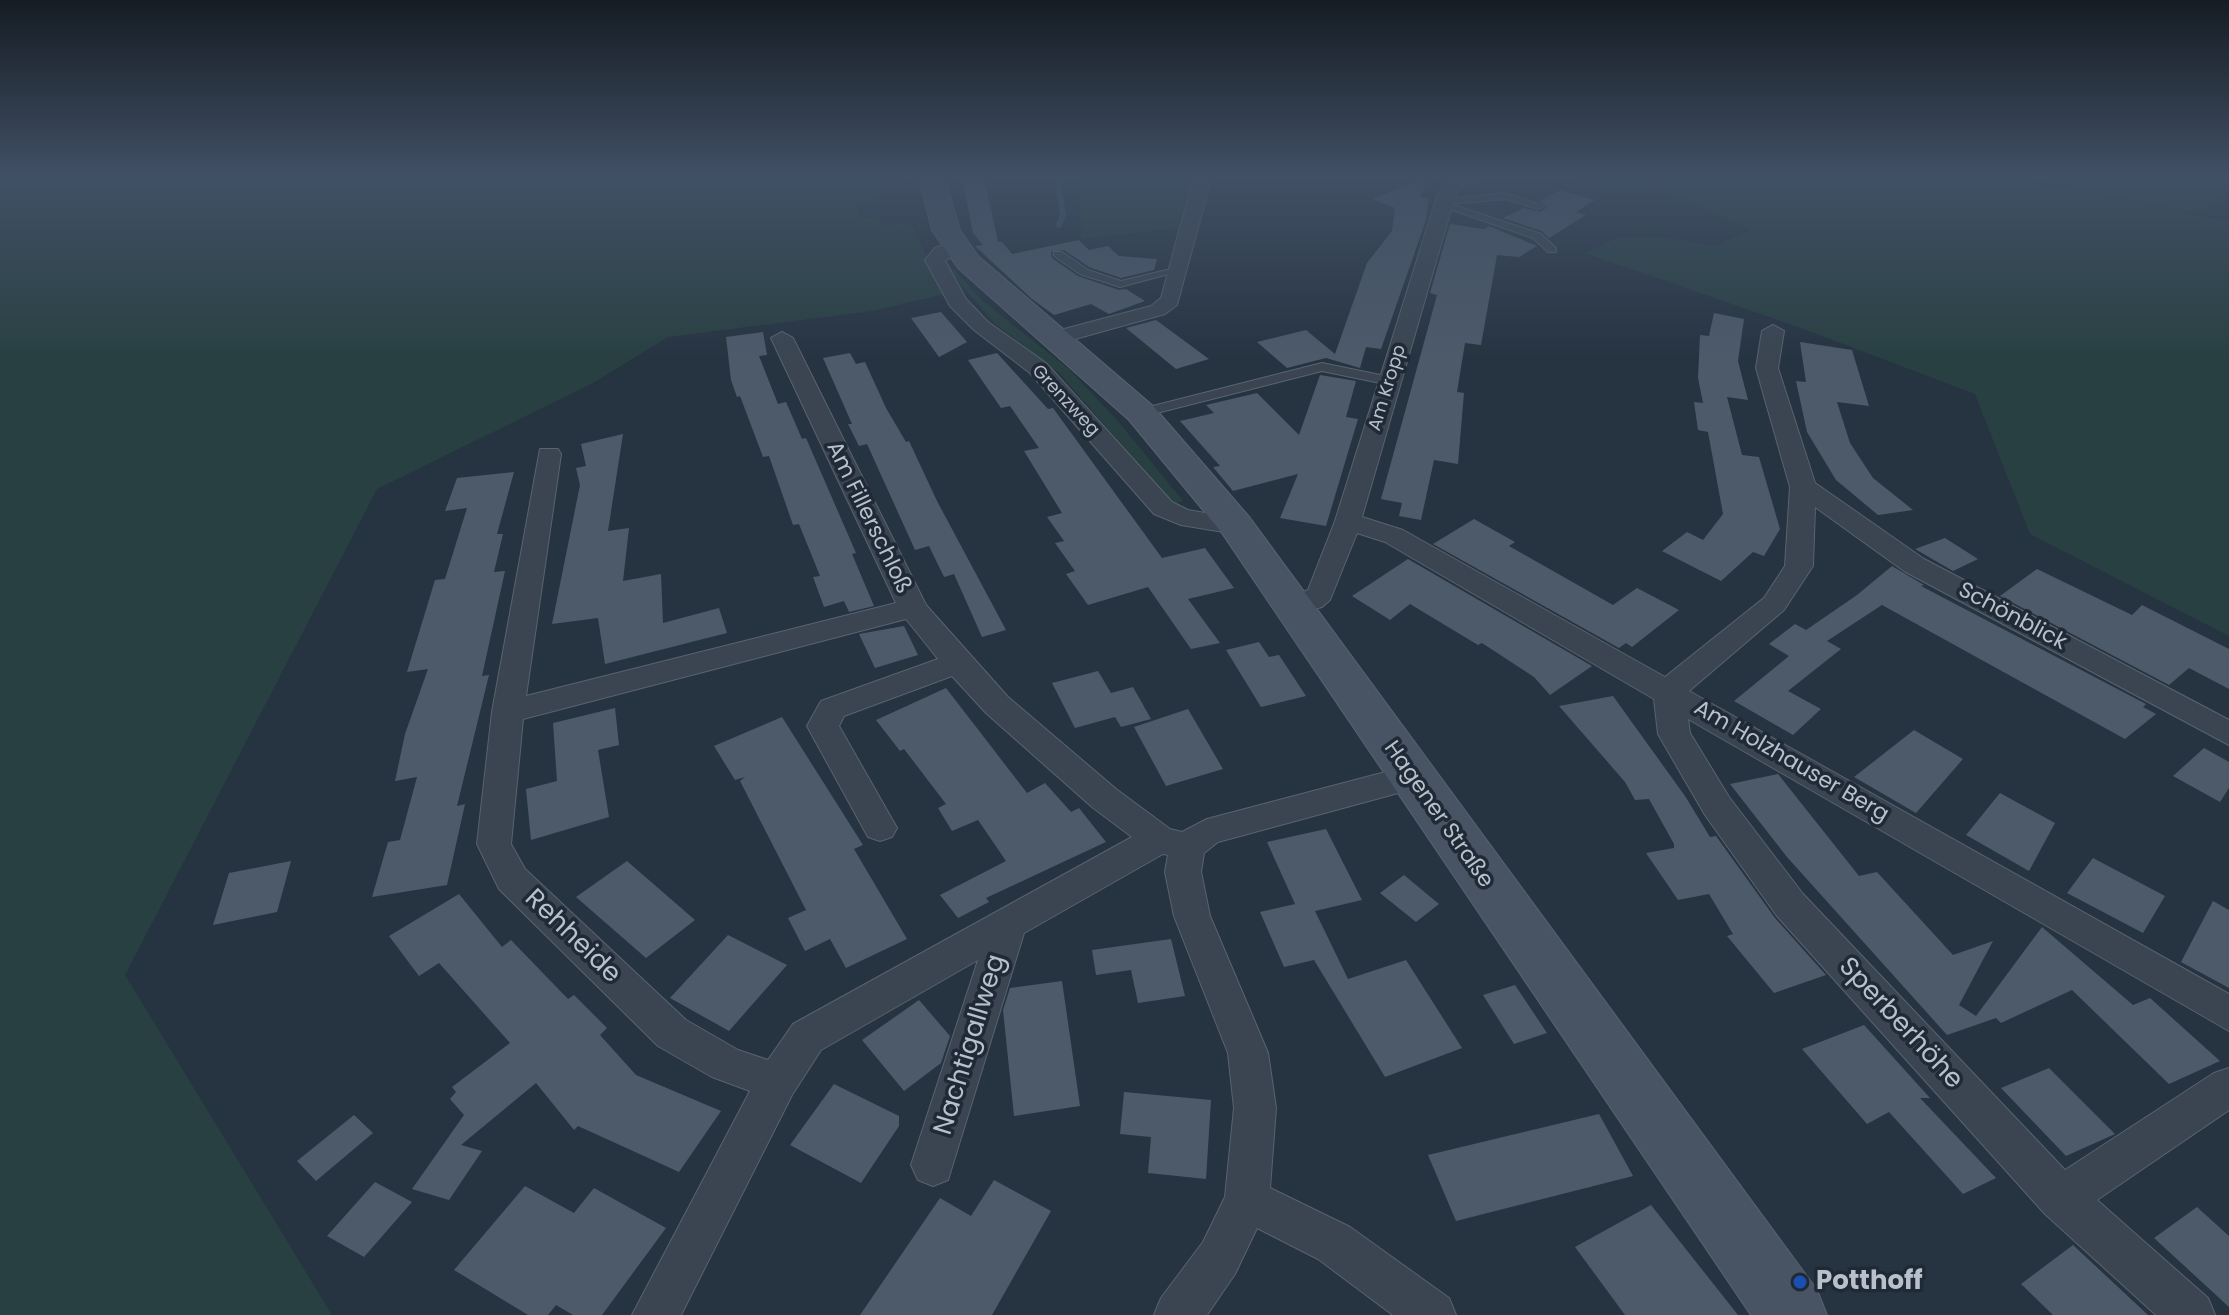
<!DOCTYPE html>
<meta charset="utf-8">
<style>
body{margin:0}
canvas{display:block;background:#263341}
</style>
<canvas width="2229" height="1315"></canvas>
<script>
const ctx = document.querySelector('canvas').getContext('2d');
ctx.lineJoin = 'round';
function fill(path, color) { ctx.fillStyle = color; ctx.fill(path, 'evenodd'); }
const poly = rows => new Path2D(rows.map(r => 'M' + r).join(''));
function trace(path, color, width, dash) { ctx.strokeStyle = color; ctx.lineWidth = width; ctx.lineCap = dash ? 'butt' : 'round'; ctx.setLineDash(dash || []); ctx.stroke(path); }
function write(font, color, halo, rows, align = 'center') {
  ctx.font = font + ' Poppins,sans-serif'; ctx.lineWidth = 7; ctx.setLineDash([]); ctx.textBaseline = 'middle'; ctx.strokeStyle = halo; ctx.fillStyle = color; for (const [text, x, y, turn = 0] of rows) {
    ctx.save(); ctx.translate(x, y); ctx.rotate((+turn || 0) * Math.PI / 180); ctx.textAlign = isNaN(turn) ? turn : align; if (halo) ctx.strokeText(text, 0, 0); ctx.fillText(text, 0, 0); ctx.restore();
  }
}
fill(poly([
 [0,176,909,176,909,183,876,186,878,200,858,202,859,218,880,216,882,225,910,223,945,294,872,311,668,337,593,383,377,489,125,975,332,1315,0,1315],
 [1080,176,1195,176,1177,228,1081,239],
 [1556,176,2001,176,2229,222,2229,636,2030,534,1975,394,1801,328,1585,253,1618,238,1659,237,1715,246,1751,230,1656,188,1606,194],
 [2022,176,2229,176,2229,189,2204,212,2179,211],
 [949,264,983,301,1070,370,1117,420,1183,501,1174,504,1059,373,993,322,946,267]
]), '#284042');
trace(poly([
 [1057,176,1063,215,1059,225]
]), '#3b516a', 6);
fill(poly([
 [984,176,998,242,1002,242,1012,254,1079,240,1089,250,1108,246,1119,256,1157,259,1154,270,1121,278,1089,267,1064,250,1051,252,1052,258,1078,276,1119,290,1126,289,1145,301,1109,314,1091,304,1054,315,1032,299,975,246,983,245,973,233,962,178],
 [1430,176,1420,197,1429,198,1426,220,1381,349,1366,347,1360,368,1326,358,1287,368,1257,342,1306,330,1335,354,1367,263,1392,231,1395,208,1372,199],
 [1560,190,1595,200,1576,212,1586,215,1549,238,1542,231,1503,218,1523,208,1541,212,1547,207,1540,201],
 [1450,224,1484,229,1489,226,1537,246,1519,257,1497,255,1481,345,1465,343,1457,392,1464,393,1458,464,1434,460,1421,520,1399,516,1402,503,1381,499,1437,295,1430,293],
 [941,312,967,342,939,357,911,318],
 [1714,313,1744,319,1738,361,1748,400,1727,397,1742,455,1759,457,1780,529,1764,556,1753,552,1721,581,1662,551,1687,532,1703,540,1723,514,1708,432,1698,430,1694,402,1703,403,1698,378,1700,335,1709,336],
 [1156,320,1209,359,1176,369,1126,328],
 [763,332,767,355,759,356,778,404,786,402,802,439,806,438,856,553,852,554,874,606,849,612,844,601,824,607,813,577,820,576,799,524,793,525,769,456,763,457,740,396,737,397,731,380,726,337],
 [1800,342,1852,350,1869,406,1837,402,1850,443,1873,478,1913,510,1878,515,1836,480,1807,432,1796,381,1806,382],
 [850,353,856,364,865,362,886,408,906,442,909,441,937,501,1006,630,982,637,954,574,944,577,929,546,915,550,867,444,859,446,848,424,852,424,823,358],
 [997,353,1048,409,1053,408,1162,558,1205,548,1234,588,1188,599,1220,643,1191,649,1148,587,1088,605,1066,574,1075,571,1055,543,1064,541,1047,517,1062,513,1024,451,1039,448,1010,406,1001,408,968,360],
 [1320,375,1356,381,1346,417,1358,419,1326,526,1280,518,1298,474,1233,491,1213,467,1220,466,1180,421,1214,413,1206,405,1257,393,1299,435],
 [623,434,608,531,629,528,623,581,661,574,663,623,719,608,727,633,605,664,598,618,552,624,580,485,576,468,586,466,581,444],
 [514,472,497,534,503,534,494,572,505,571,482,676,489,675,457,806,465,804,447,885,372,897,388,842,400,840,417,777,395,781,405,734,428,669,407,672,435,580,445,579,467,508,445,511,457,478],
 [1474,519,1515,542,1509,546,1613,605,1637,588,1679,610,1632,647,1626,643,1619,648,1433,544],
 [1945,538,1978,559,1953,571,1915,549],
 [1408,559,1592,666,1550,695,1534,677,1482,643,1478,645,1410,604,1390,620,1352,596],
 [1892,566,1924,585,1921,586,2146,704,2143,707,2156,714,2125,739,1882,605,1827,641,1841,649,1788,691,1821,709,1793,735,1734,701,1789,656,1769,644,1795,624,1806,630,1857,595],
 [2037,569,2132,615,2142,605,2229,649,2229,689,2189,668,2169,685,2000,596],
 [904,626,918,655,875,668,859,634],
 [1259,642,1269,657,1279,655,1306,696,1261,707,1226,650],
 [1098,671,1111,693,1133,687,1151,719,1121,727,1115,717,1075,728,1052,683],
 [946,688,1027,793,1045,783,1071,812,1079,808,1106,842,986,898,989,902,958,918,940,895,1006,861,978,820,952,831,938,808,946,804,904,749,900,751,876,720],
 [1613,696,1685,796,1710,837,1716,836,1775,918,1826,975,1774,993,1727,936,1733,934,1709,894,1678,900,1646,853,1674,848,1674,844,1649,799,1635,800,1625,782,1559,706],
 [615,708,619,745,598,750,609,817,531,840,526,789,557,781,553,723],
 [1188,709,1223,769,1166,786,1134,727],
 [782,717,863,845,854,849,907,939,846,968,830,939,805,951,788,918,806,910,740,781,745,777,735,780,714,746],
 [1914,730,1963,759,1916,813,1854,777],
 [2204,748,2229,762,2229,788,2220,802,2173,776],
 [1778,774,1859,876,1877,872,1953,955,1993,941,1959,1005,1976,1016,2042,927,2133,1005,2150,998,2220,1061,2169,1084,2072,990,2001,1023,1996,1018,1947,1035,1787,857,1730,784],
 [2000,793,2055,823,2029,871,1966,835],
 [1326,829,1362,900,1315,911,1348,979,1406,960,1462,1048,1385,1077,1314,960,1284,967,1260,912,1295,904,1267,842],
 [2093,858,2165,896,2143,933,2067,893],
 [291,861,277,912,213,925,229,873],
 [627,861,695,920,646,958,576,897],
 [1404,875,1439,904,1416,922,1380,893],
 [459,894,502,947,511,940,568,999,574,995,607,1028,600,1035,636,1075,721,1111,679,1172,578,1126,574,1130,536,1083,461,1145,482,1151,449,1200,412,1189,464,1115,450,1099,456,1092,452,1087,510,1043,439,963,419,976,389,936],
 [2213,901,2229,910,2229,988,2181,962],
 [728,935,787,965,729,1031,670,998],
 [1171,939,1185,996,1138,1003,1131,970,1096,975,1092,950],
 [1062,981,1080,1106,1014,1116,1003,1010,1010,988],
 [1515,985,1547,1033,1514,1044,1483,995],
 [919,1000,950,1036,941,1063,904,1091,862,1040],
 [1864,1025,1930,1098,1920,1098,1996,1178,1963,1194,1889,1112,1867,1124,1802,1049],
 [2049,1068,2115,1134,2066,1156,2001,1088],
 [834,1084,899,1116,899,1126,861,1183,790,1145],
 [1124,1092,1211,1100,1206,1179,1148,1173,1151,1137,1120,1134],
 [1599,1114,1633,1176,1456,1221,1428,1155],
 [354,1115,373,1133,316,1181,297,1161],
 [994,1180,1051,1211,992,1315,860,1315,940,1198,971,1216],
 [375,1182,412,1202,364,1257,327,1236],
 [525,1186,574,1213,594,1188,666,1228,602,1315,573,1315,556,1305,548,1315,528,1315,454,1270],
 [1651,1205,1738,1315,1625,1315,1575,1247],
 [2197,1207,2229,1236,2229,1307,2154,1238],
 [2073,1245,2148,1315,2053,1315,2021,1284]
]), '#4c5a6a');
const service = poly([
 [1505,193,1544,206,1539,209,1505,199,1451,204,1541,234,1556,248,1556,252,1548,252,1533,238,1438,205,1446,199,1505,193],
 [1054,252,1062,252,1088,270,1121,281,1179,267,1184,270,1120,287,1080,274,1054,256,1054,252],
 [1322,363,1390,377,1396,381,1390,385,1322,371,1141,417,1135,413,1137,410,1322,363]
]);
const minor = poly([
 [1194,176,1212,176,1177,305,1165,314,1057,344,1049,343,1046,338,1049,333,1151,306,1161,298,1194,176],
 [1462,176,1491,176,1460,188,1455,196,1362,517,1403,530,1665,677,1764,598,1785,566,1790,487,1756,368,1762,331,1773,325,1784,331,1778,368,1815,483,1924,559,2229,720,2229,745,1904,571,1815,507,1813,566,1784,610,1689,691,2229,994,2229,1031,1688,719,1690,733,1729,797,1803,894,2065,1170,2214,1073,2229,1068,2229,1110,2097,1200,2208,1298,2215,1315,2156,1315,2045,1214,1777,916,1705,815,1658,734,1654,699,1385,542,1357,533,1330,600,1322,607,1293,615,1283,612,1279,606,1283,600,1308,590,1335,521,1437,196,1447,180,1462,176],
 [956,241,966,247,945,261,966,299,988,322,1046,363,1172,502,1188,510,1245,520,1249,526,1245,532,1236,534,1181,525,1154,514,1030,373,974,330,950,306,925,260,935,248,956,241],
 [782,332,793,338,926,605,1008,697,1116,789,1170,829,1182,832,1207,819,1412,765,1424,768,1429,777,1424,786,1218,842,1204,853,1201,872,1210,916,1268,1053,1276,1108,1270,1188,1350,1227,1449,1298,1456,1315,1393,1315,1318,1259,1257,1228,1235,1274,1207,1315,1154,1315,1161,1298,1203,1242,1225,1197,1234,1108,1228,1053,1174,916,1165,872,1168,855,1163,854,1024,933,948,1180,933,1186,918,1180,911,1165,978,960,821,1050,792,1095,681,1315,632,1315,750,1091,712,1077,658,1046,499,889,477,844,492,712,540,449,558,449,561,454,526,696,896,603,771,338,782,332],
 [906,619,938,659,821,701,807,726,868,837,880,841,892,837,897,828,839,726,844,716,952,676,986,713,1092,807,1132,837,793,1024,768,1060,738,1050,686,1020,525,869,511,844,523,719,906,619]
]);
const secondary = poly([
 [918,176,944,176,960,230,978,256,1153,406,1250,518,1817,1290,1827,1315,1751,1315,1222,533,1129,420,958,268,932,230,918,176]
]);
trace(service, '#58636e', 2);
trace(minor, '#58636e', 2);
trace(secondary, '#58636e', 2);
fill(service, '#3a4551');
fill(minor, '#3a4551');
fill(secondary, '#485464');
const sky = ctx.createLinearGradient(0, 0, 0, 360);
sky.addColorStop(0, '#151c24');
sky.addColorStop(0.49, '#415065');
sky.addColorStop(1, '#41506500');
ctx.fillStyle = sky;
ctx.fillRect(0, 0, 2229, 360);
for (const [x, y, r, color] of [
 [1800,1282,8,"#1a4fb4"]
]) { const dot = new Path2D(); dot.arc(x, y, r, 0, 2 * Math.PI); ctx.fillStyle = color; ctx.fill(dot); trace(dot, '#1f2a36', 3); }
write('18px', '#b7c0cb', '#1f2a36', [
 ["Am Kropp",1388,388,-73],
 ["Grenzweg",1065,401,47]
]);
write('22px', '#b7c0cb', '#1f2a36', [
 ["Am Fillerschloß",868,518,64],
 ["Schönblick",2012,617,28],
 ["Am Holzhauser Berg",1791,762,30],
 ["Hagener Straße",1438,815,55]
]);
write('26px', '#b7c0cb', '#1f2a36', [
 ["Rehheide",572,937,44],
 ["Sperberhöhe",1900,1024,47],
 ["Nachtigallweg",971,1045,-73]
]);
write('bold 26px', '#b7c0cb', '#1f2a36', [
 ["Potthoff",1816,1282]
], 'left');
</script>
